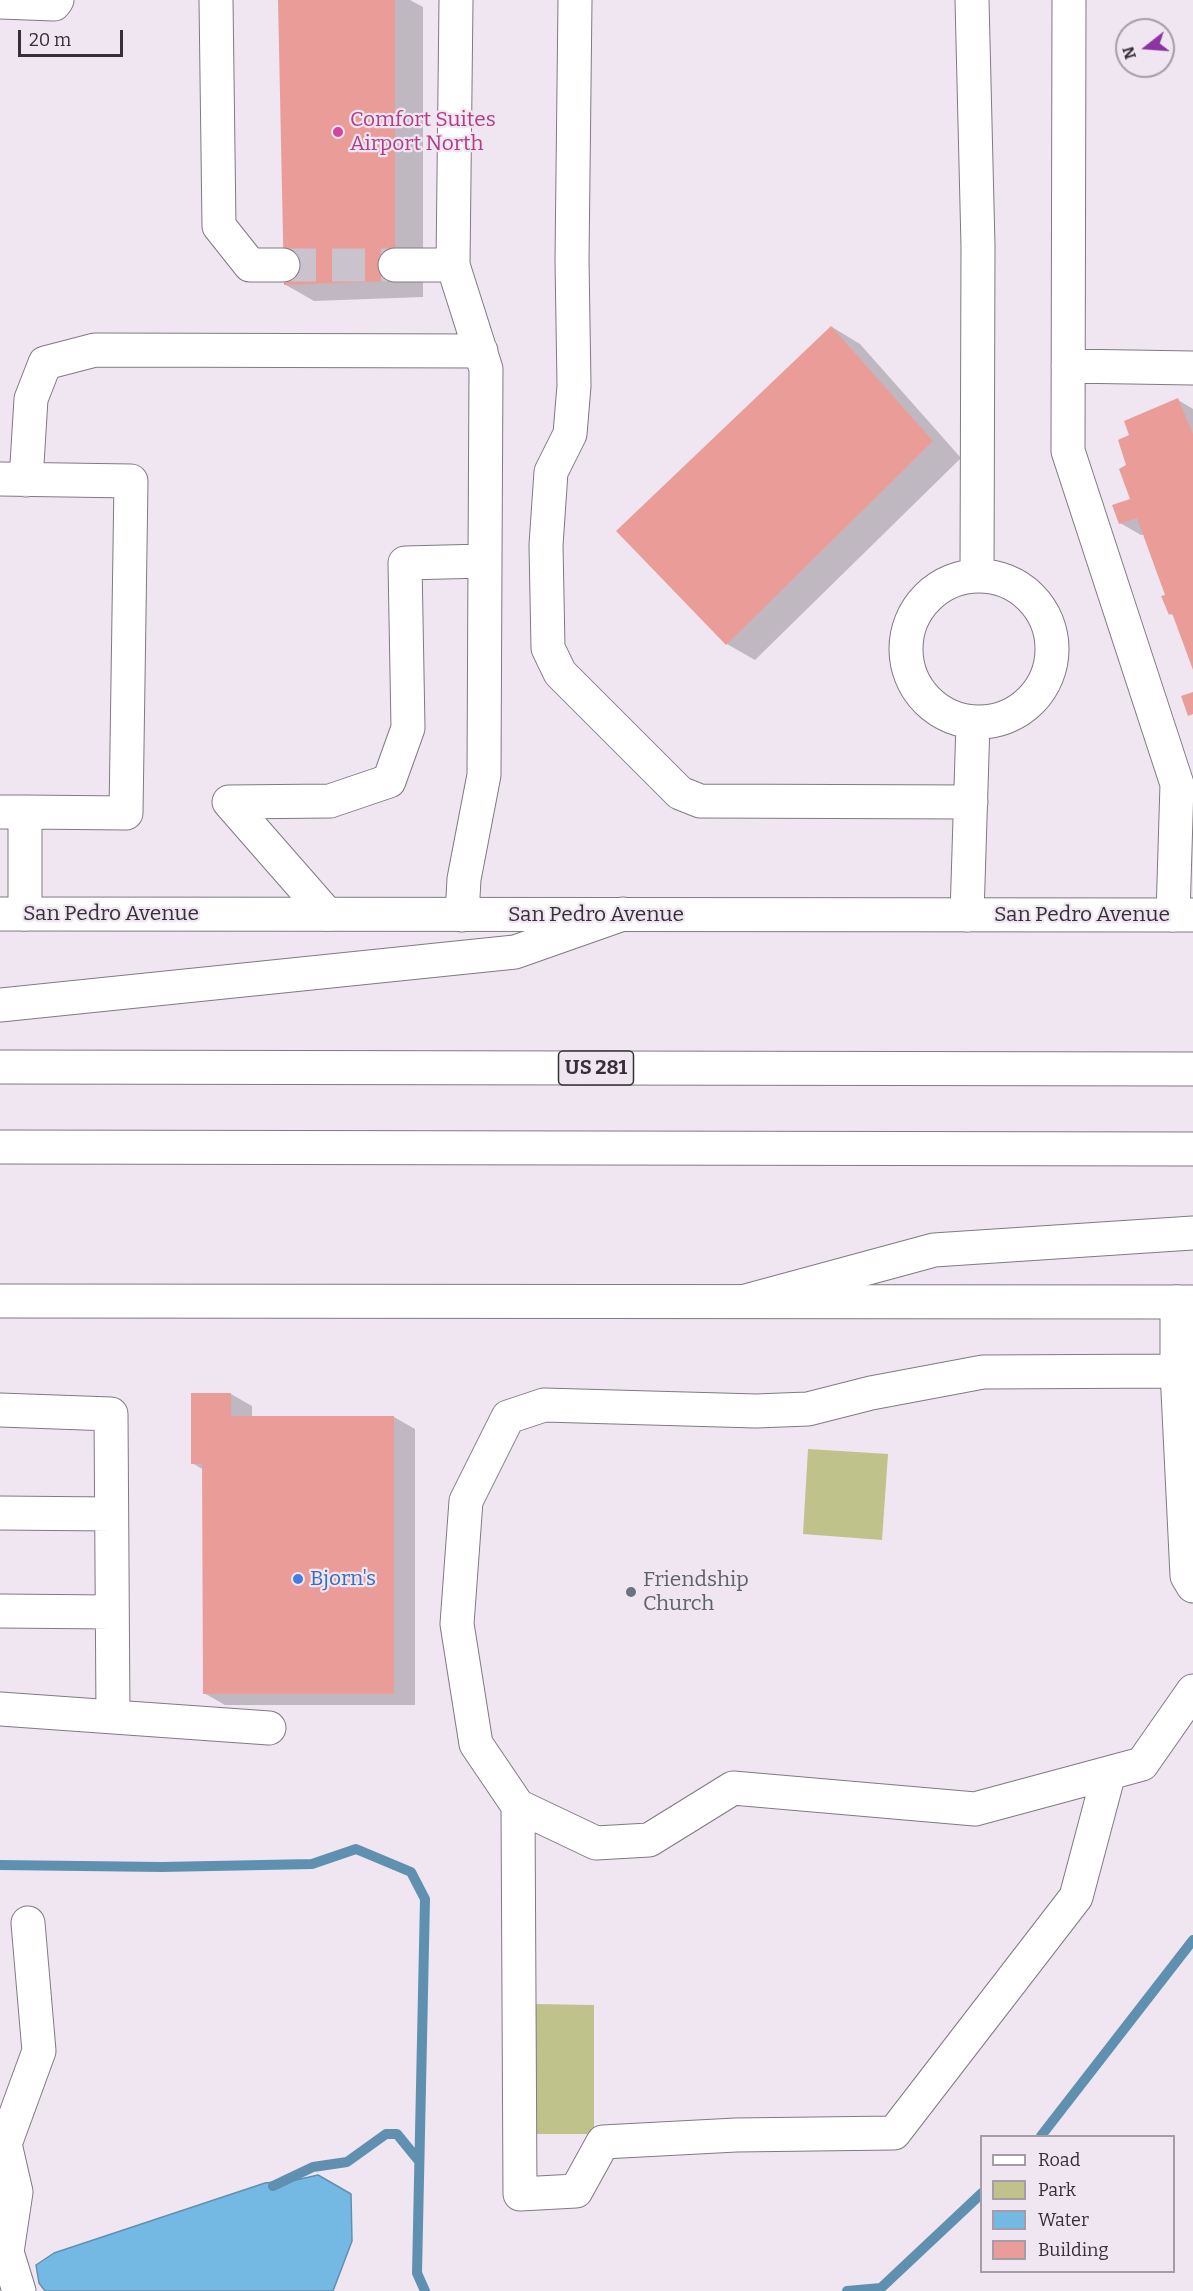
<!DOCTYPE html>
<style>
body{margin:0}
#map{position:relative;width:1193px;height:2291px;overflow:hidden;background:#efe6f2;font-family:Bitter,serif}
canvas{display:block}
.legend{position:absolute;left:980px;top:2135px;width:195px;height:138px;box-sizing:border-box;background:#efe6f2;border:2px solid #a49da6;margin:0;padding:8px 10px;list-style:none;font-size:18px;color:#343035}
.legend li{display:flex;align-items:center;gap:12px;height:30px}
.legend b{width:30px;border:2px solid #a49da6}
.north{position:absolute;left:1115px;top:18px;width:60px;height:60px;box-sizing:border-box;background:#efe6f2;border:2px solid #a49da6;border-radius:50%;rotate:253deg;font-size:16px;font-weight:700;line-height:24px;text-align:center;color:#343035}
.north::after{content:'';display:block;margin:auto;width:21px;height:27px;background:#8c35a2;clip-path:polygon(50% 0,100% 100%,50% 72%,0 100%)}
.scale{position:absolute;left:18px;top:30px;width:105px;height:27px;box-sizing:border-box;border:3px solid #343035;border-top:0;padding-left:8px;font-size:18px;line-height:21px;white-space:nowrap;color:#343035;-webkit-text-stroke:4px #efe6f2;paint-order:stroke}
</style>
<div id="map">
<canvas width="1193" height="2291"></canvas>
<ul class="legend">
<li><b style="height:8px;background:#fff"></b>Road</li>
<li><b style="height:16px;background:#bfc28b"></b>Park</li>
<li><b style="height:16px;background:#73b9e4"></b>Water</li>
<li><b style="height:16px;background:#ea9d98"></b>Building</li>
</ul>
<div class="north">N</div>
<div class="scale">20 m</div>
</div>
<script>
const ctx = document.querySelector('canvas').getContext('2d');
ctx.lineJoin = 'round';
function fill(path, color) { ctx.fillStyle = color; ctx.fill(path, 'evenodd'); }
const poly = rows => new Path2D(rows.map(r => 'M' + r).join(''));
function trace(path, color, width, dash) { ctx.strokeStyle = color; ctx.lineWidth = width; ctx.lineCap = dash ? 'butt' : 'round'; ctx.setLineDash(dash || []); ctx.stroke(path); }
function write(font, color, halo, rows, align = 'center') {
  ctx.font = font + ' Bitter,serif'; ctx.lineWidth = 4.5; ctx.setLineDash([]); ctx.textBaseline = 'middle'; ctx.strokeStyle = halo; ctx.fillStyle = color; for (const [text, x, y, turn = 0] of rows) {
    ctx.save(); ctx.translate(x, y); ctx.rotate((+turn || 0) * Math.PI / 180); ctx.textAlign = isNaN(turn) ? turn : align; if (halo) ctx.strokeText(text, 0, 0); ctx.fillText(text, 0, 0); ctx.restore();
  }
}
fill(poly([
 [808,1449,888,1454,882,1540,803,1534],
 [533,2004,594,2005,594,2134,533,2134]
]), '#bfc28b');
const water = poly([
 [318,2175,351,2194,352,2241,333,2291,45,2291,39,2283,36,2265,54,2253,265,2183,296,2180,318,2175]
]);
fill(water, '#73b9e4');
trace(water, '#6090b0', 1.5);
fill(poly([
 [280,0,410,0,423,7,423,297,314,301,286,285],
 [832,327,860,344,961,458,755,660,727,644],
 [1178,400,1193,409,1193,667,1175,616,1170,614,1167,596,1145,534,1141,535,1120,523,1132,500,1128,466,1131,436],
 [231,1394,252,1406,252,1417,394,1417,415,1429,415,1705,225,1705,204,1693,204,1470,192,1463]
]), '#0003');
trace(poly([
 [0,1865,162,1867,312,1864,356,1849,411,1872,425,1899,417,2273,425,2291],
 [1041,2136,1193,1940],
 [273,2186,313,2167,347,2162,386,2134,397,2134,419,2161],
 [847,2291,881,2288,982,2193]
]), '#6090b0', 10);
fill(poly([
 [278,0,395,0,395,281,284,285],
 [831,326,933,441,726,645,616,531],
 [1178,398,1193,434,1193,670,1172,613,1169,615,1161,596,1165,595,1137,518,1119,524,1112,505,1130,499,1119,469,1126,465,1118,440,1129,435,1124,421],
 [1193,692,1193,714,1188,716,1181,696],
 [191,1393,231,1393,231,1416,394,1416,394,1694,203,1694,202,1464,191,1464]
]), '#ea9d98');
trace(poly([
 [283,265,395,265]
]), '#cac2cc', 33, [33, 16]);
const minor = poly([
 [216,0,219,226,250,265,283,265],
 [456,0,453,265,486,369,485,561],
 [575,0,572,260,574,386,570,434,551,472,546,545,548,648,560,673,680,793,700,801,971,802],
 [972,0,978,246,977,576],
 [1069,0,1068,451,1177,784,1173,915],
 [0,2,54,4,57,0],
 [395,265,453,265],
 [1068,366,1193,368],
 [0,479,131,481,126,813,25,812],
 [26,480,31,399,45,363,95,350,481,351],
 '906 649a73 73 0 1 1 146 0a73 73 0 1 1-146 0Z',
 [0,812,25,812,25,914],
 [327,914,229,802,330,801,389,781,408,728,405,563,485,561,484,775,464,879,462,915],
 [967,915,973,723],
 [1177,1302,1177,1371,1187,1576,1193,1586],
 [1177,1371,983,1372,871,1393,808,1409,756,1411,544,1405,508,1417,466,1501,457,1624,476,1744,518,1806,596,1843,649,1840,733,1788,975,1809,1142,1764,1193,1691],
 [0,1410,111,1414,113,1717],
 [0,1513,111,1514],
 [0,1611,112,1612],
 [0,1709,269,1728],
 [518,1806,520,2194,576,2191,603,2142,736,2135,894,2133,1076,1897,1109,1773],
 [0,2143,5,2144,16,2192,7,2252,19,2291],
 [5,2144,39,2051,28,1923]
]);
const major = poly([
 [0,914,1193,915],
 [0,1301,1193,1302]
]);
const highway = poly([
 [0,1005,515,952,623,914],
 [0,1067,1193,1069],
 [0,1147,1193,1149],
 [746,1301,934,1250,1193,1233]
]);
trace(minor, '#817983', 35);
trace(major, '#817983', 35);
trace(highway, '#817983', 35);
trace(minor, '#fff', 33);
trace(major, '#fff', 33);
trace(highway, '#fff', 33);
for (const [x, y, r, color] of [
 [338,132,6,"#d1479c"],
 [298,1579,6,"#3f7fe0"],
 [631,1592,6,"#6b7280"]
]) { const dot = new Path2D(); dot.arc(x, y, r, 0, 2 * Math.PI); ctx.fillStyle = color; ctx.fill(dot); trace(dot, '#efe6f2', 2); }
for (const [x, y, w] of [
 [596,1068,75]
]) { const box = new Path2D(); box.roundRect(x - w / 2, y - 17, w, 34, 4.5); ctx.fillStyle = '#efe6f2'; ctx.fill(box); trace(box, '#343035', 1.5); }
write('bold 20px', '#343035', null, [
 ["US 281",596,1068]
]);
write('21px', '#b23c85', '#efe6f2', [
 ["Comfort Suites",350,120],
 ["Airport North",350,144]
], 'left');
write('21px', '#343035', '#efe6f2', [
 ["San Pedro Avenue",111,914],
 ["San Pedro Avenue",596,915],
 ["San Pedro Avenue",1082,915]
]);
write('21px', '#366cbe', '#efe6f2', [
 ["Bjorn's",310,1579]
], 'left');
write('21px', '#5b616d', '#efe6f2', [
 ["Friendship",643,1580],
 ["Church",643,1604]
], 'left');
</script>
